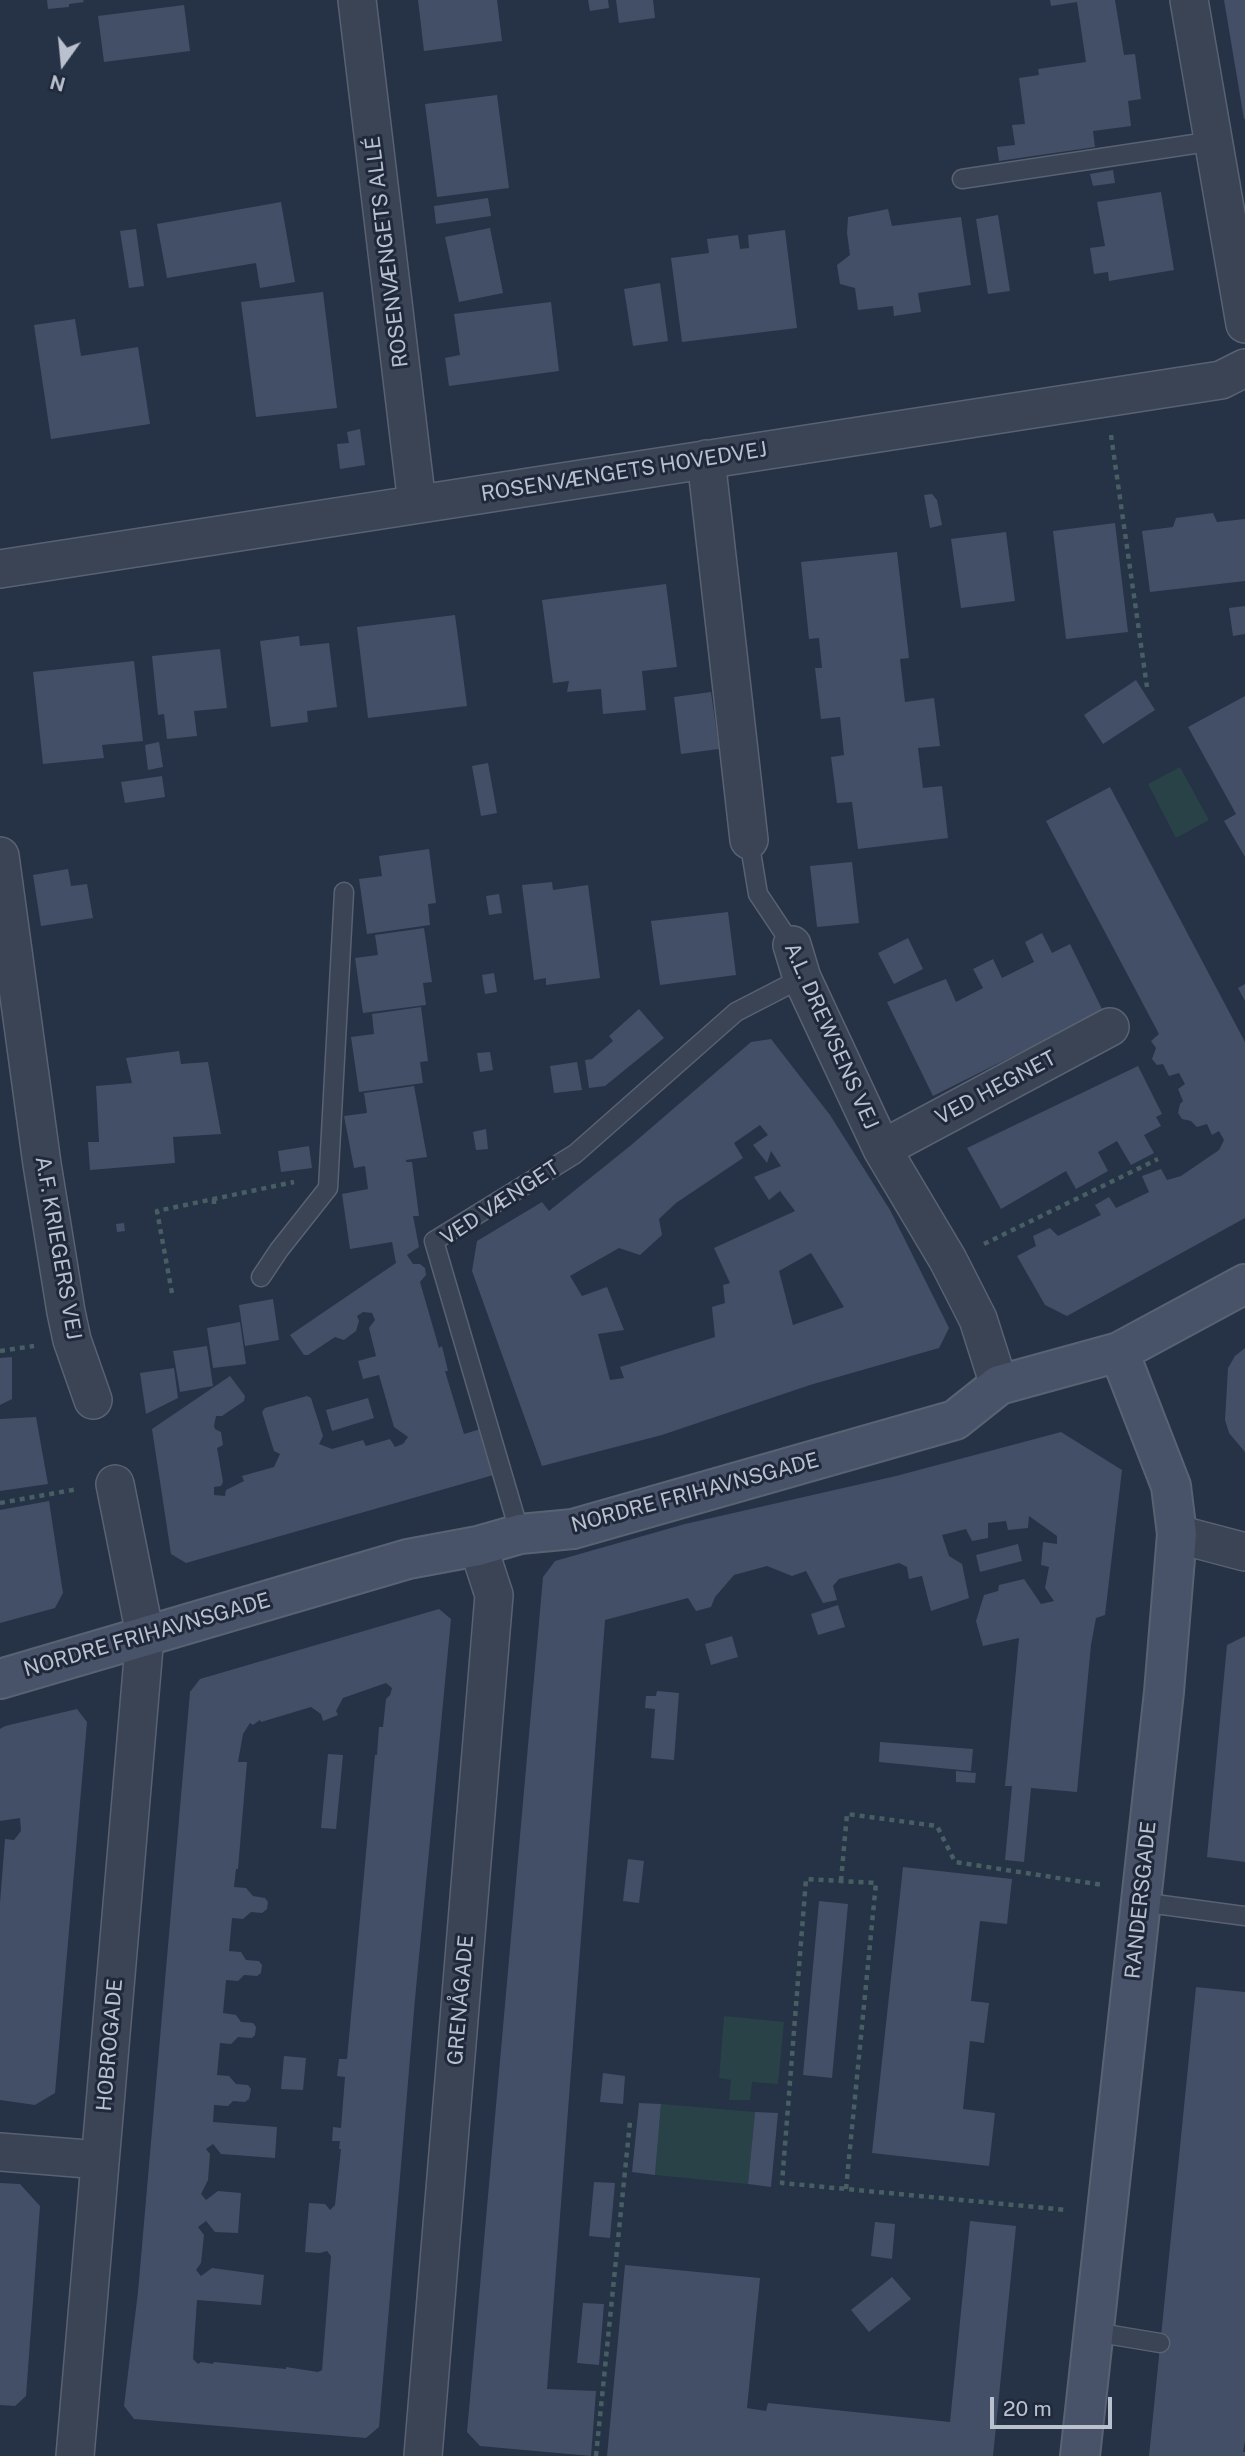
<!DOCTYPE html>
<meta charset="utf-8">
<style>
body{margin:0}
#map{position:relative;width:1245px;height:2456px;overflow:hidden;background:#263246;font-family:"Public Sans",sans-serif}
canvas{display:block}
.north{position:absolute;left:28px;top:28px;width:70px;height:70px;-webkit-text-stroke:5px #1f293b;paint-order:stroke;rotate:195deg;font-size:19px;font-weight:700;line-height:28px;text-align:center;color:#b9c0ce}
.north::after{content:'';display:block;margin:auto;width:24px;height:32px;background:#b9c0ce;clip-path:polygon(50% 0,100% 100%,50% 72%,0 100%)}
.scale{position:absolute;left:990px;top:2397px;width:122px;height:32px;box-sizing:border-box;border:4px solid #b9c0ce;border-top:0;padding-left:9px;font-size:21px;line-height:24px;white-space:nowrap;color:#b9c0ce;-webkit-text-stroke:5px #1f293b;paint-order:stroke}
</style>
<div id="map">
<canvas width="1245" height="2456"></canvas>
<div class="north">N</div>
<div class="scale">20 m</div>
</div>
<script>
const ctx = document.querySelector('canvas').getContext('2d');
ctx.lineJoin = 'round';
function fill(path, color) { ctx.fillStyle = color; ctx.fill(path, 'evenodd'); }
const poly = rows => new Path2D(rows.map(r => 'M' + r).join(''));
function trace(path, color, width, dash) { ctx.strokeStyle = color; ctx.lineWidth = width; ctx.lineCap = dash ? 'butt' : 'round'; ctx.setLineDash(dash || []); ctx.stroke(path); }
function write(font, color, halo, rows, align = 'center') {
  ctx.font = font + ' "Public Sans",sans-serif'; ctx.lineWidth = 6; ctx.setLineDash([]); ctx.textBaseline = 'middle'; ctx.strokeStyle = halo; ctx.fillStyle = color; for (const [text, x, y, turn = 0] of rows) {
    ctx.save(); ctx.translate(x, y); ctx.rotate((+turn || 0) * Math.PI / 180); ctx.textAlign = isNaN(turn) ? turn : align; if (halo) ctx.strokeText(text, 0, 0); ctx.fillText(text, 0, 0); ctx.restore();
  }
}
fill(poly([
 [1180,767,1209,820,1176,838,1148,784],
 [724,2016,784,2022,778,2084,752,2082,750,2100,729,2100,731,2080,719,2078],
 [661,2104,755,2112,748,2184,655,2175]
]), '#284247');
fill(poly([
 [47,0,83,0,84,2,69,4,69,7,48,9],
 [418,0,497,0,502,41,424,51],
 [588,0,608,0,609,8,590,11],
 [616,0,653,0,655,18,619,23],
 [1050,0,1115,0,1124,55,1135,54,1141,99,1128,101,1131,126,1093,131,1095,147,999,161,997,147,1015,145,1012,125,1025,124,1019,78,1039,75,1038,69,1086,62,1077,2,1051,6],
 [1224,0,1245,0,1245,119,1244,119],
 [184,5,190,51,104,62,98,16],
 [497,95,509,188,437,197,425,104],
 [1113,170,1115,183,1093,186,1090,174],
 [1161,192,1174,270,1109,281,1108,272,1094,274,1090,248,1105,246,1097,202],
 [488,198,491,216,436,224,434,206],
 [281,202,295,282,260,288,256,263,167,278,157,224],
 [888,209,892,226,961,217,971,285,918,293,921,312,894,316,893,306,858,310,855,288,840,284,837,265,850,255,847,233,848,217],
 [998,215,1010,291,988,294,976,219],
 [490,228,503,293,459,302,445,237],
 [136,229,144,286,129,288,120,231],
 [785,230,797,328,682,342,671,258,709,253,707,239,738,235,740,249,749,248,748,235],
 [660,283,668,341,633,346,624,289],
 [323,292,337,408,256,417,241,302],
 [551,302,559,371,449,386,445,358,460,355,454,314],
 [75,319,81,356,138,347,150,424,51,439,34,325],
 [360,429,365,465,340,469,337,444,349,443,347,432],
 [932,494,937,500,942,525,930,528,924,495],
 [1213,513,1217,522,1245,519,1245,581,1150,592,1142,531,1173,527,1176,518],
 [1115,523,1128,632,1066,639,1053,531],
 [1006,532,1015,601,961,608,951,539],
 [897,552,909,658,900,659,905,702,934,698,940,746,918,748,923,788,942,786,948,838,858,849,852,802,837,803,831,757,844,755,840,717,821,719,815,668,822,668,819,638,809,639,801,562],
 [666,584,677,667,642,671,646,710,603,714,601,689,567,692,569,681,553,683,542,600],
 [1245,606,1245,634,1233,636,1229,608],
 [455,615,467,706,368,718,357,627],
 [299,636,300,646,329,643,337,707,307,711,308,722,271,727,260,641],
 [220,649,227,708,194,711,197,736,167,739,164,714,158,715,152,656],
 [134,661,143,741,102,745,104,758,43,764,33,672],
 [1136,680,1155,710,1103,744,1084,715],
 [711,692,719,749,681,754,674,697],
 [1245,696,1245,857,1224,821,1236,814,1188,727],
 [159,742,163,767,148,770,145,745],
 [488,763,497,813,481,816,472,766],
 [162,776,165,797,125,803,121,782],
 [1110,787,1245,1042,1245,1218,1067,1316,1045,1305,1017,1256,1036,1246,1033,1236,1050,1228,1058,1236,1101,1215,1095,1205,1109,1197,1116,1208,1149,1192,1142,1176,1161,1169,1167,1180,1181,1176,1219,1150,1224,1140,1219,1131,1212,1135,1207,1124,1197,1127,1191,1121,1182,1119,1178,1113,1180,1104,1183,1101,1178,1089,1185,1084,1179,1073,1169,1076,1163,1064,1157,1065,1152,1059,1156,1048,1151,1041,1159,1034,1046,821],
 [429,849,436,903,428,904,430,925,367,934,359,879,382,876,379,856],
 [852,862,859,923,817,927,810,866],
 [68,869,71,886,87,884,93,918,41,926,33,875],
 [552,882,553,890,588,885,600,978,546,985,546,978,534,980,522,885],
 [499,894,502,913,489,915,486,896],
 [728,912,736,975,660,985,651,921],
 [424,928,432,982,423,983,426,1005,363,1013,355,958,378,955,375,935],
 [1042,933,1052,953,1070,944,1103,1011,933,1096,887,1002,946,979,956,1002,983,988,973,969,993,959,1002,978,1034,962,1025,942],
 [908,938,923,969,894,984,878,953],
 [494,973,497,992,485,994,482,975],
 [1245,984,1245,1001,1238,988],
 [421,1007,428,1061,420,1062,423,1083,359,1092,351,1037,374,1034,372,1014],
 [639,1009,664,1038,605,1086,589,1088,585,1060,592,1059,613,1041,609,1036],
 [771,1039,830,1115,890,1210,949,1328,939,1348,810,1385,662,1435,542,1466,472,1271,477,1241,542,1202,549,1211,630,1146,751,1042],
 [760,1125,768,1135,753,1145,767,1163,771,1151,781,1166,754,1177,769,1200,780,1191,795,1211,714,1248,730,1283,723,1285,725,1303,712,1307,715,1337,620,1367,624,1378,610,1380,598,1334,624,1330,607,1287,582,1296,570,1276,619,1248,640,1255,662,1235,659,1219,676,1203,743,1158,734,1143],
 [811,1253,844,1307,793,1325,779,1271],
 [179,1051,181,1064,208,1062,221,1134,173,1137,175,1163,90,1170,88,1142,99,1142,96,1086,132,1083,126,1058],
 [490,1052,493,1070,480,1072,477,1053],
 [577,1062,582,1090,554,1093,550,1066],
 [1138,1066,1162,1114,1156,1117,1161,1126,1144,1135,1154,1153,1131,1165,1117,1141,1098,1152,1108,1171,1076,1189,1066,1171,1001,1209,967,1148],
 [414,1086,427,1157,406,1160,406,1162,412,1162,419,1216,413,1216,419,1247,407,1255,413,1264,420,1264,425,1268,426,1275,420,1282,439,1348,442,1346,448,1371,445,1371,464,1434,484,1428,497,1474,186,1563,171,1554,152,1429,230,1376,245,1396,244,1401,222,1416,216,1416,214,1426,215,1429,221,1432,223,1445,217,1448,223,1482,221,1486,214,1487,214,1495,225,1496,226,1490,244,1481,242,1476,274,1467,280,1454,274,1451,262,1412,265,1408,307,1396,311,1398,323,1436,319,1444,332,1449,363,1440,366,1446,390,1439,395,1447,403,1444,408,1437,394,1427,379,1375,363,1379,358,1361,376,1356,369,1328,375,1320,372,1313,363,1312,357,1316,359,1321,356,1331,344,1340,335,1337,308,1355,304,1355,290,1335,396,1263,392,1242,350,1249,342,1194,368,1189,365,1166,354,1168,344,1116,367,1113,364,1093],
 [486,1129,488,1149,476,1150,473,1132],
 [309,1146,312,1168,281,1172,278,1151],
 [124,1223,125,1231,117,1232,116,1224],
 [273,1299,279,1340,245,1346,239,1305],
 [240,1322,246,1364,213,1368,207,1328],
 [207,1346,213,1386,180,1392,173,1351],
 [1245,1348,1245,1452,1229,1433,1225,1420,1228,1368,1235,1356],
 [12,1357,12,1399,0,1405,0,1358],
 [174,1368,178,1398,146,1414,140,1373],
 [368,1398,374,1418,332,1431,326,1410],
 [36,1417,48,1484,0,1491,0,1419],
 [1061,1432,1122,1470,1105,1615,1096,1618,1091,1645,1077,1792,1031,1788,1024,1862,1005,1860,1012,1786,1005,1786,1019,1638,983,1646,976,1621,984,1595,998,1591,999,1585,1024,1579,1041,1604,1054,1601,1045,1588,1049,1567,1041,1565,1043,1542,1057,1544,1057,1536,1029,1516,1028,1528,1008,1530,1006,1521,988,1523,988,1538,972,1541,966,1529,942,1535,949,1556,962,1564,969,1598,931,1611,922,1576,909,1579,907,1567,899,1563,839,1579,833,1586,837,1600,823,1603,806,1571,792,1576,767,1566,734,1575,715,1597,711,1607,696,1611,688,1598,605,1620,547,2389,596,2391,591,2456,480,2446,467,2432,543,1577,555,1561,685,1524,896,1476],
 [49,1501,63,1593,55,1608,0,1623,0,1510],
 [1018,1544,1022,1561,980,1572,976,1555],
 [838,1605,845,1627,818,1635,811,1614],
 [439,1609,451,1619,415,1999,379,2427,366,2438,134,2419,124,2406,138,2292,190,1692,200,1679],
 [386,1683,392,1688,390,1695,386,1699,383,1727,379,1727,377,1755,375,1755,347,2059,339,2059,337,2076,345,2077,341,2128,333,2127,332,2141,340,2141,339,2149,341,2149,335,2205,330,2210,325,2204,309,2203,305,2252,320,2253,327,2251,331,2256,322,2370,318,2372,286,2367,286,2369,214,2362,213,2364,201,2362,198,2364,193,2359,197,2300,261,2305,264,2275,212,2268,201,2276,196,2270,201,2263,204,2235,198,2227,206,2221,215,2232,238,2233,241,2193,218,2191,206,2200,201,2194,208,2180,210,2154,206,2149,213,2144,221,2154,275,2158,277,2127,213,2122,214,2105,228,2106,233,2101,245,2102,249,2099,251,2089,248,2085,236,2084,229,2076,217,2075,220,2043,231,2044,238,2037,252,2038,255,2035,256,2027,253,2023,241,2022,236,2015,223,2013,226,1980,238,1981,244,1975,257,1976,261,1973,262,1965,259,1961,246,1960,241,1952,229,1951,232,1918,243,1919,251,1912,262,1913,267,1909,268,1902,265,1898,253,1896,246,1888,234,1887,236,1869,238,1869,247,1762,238,1762,243,1734,250,1723,253,1725,260,1720,261,1722,311,1707,321,1714,323,1721,338,1715,336,1711,343,1698],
 [732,1636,738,1657,711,1665,705,1644],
 [1245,1636,1245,1862,1207,1857,1227,1645],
 [657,1691,679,1693,674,1760,651,1758,655,1709,645,1708,646,1696,656,1696],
 [77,1709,87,1722,55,2093,35,2105,0,2100,0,1903,5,1839,14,1840,21,1831,20,1818,0,1821,0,1729,5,1726],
 [880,1742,973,1749,971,1771,879,1762],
 [328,1754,343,1755,336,1829,321,1828],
 [956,1771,976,1773,975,1783,956,1782],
 [628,1859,644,1861,639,1903,623,1901],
 [903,1867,1012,1879,1007,1924,980,1921,971,2001,989,2003,984,2043,970,2041,963,2109,995,2113,989,2166,872,2153],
 [819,1901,848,1904,832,2078,803,2075],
 [1196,1987,1245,1992,1245,2441,1243,2452,1245,2452,1245,2456,1149,2456],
 [284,2056,306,2058,303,2090,281,2089],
 [603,2073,625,2076,623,2104,600,2102],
 [639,2103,661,2104,655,2175,632,2172],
 [755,2112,778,2113,771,2187,748,2184],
 [594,2182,615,2183,610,2238,589,2236],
 [0,2183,20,2184,40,2206,26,2396,15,2406,0,2405],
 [970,2221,1016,2226,993,2456,607,2456,625,2265,760,2278,747,2408,766,2411,768,2403,950,2422],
 [875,2222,895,2224,892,2259,871,2256],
 [892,2277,911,2299,869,2332,851,2310],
 [583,2303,604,2304,599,2365,577,2363]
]), '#434f66');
const lane = poly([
 [962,179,1214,141],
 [749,840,758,894,792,945],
 [261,1277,279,1250,328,1188,344,892],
 [520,1534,434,1241,575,1154,736,1012,802,978],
 [1140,1902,1245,1916],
 [1094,2332,1160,2343]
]);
const street = poly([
 [357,0,417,504],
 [1189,0,1245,324],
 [706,459,749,840],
 [0,569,1221,380,1245,368],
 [0,856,42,1164,66,1312,72,1340,93,1400],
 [792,945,802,978,882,1149,948,1260,978,1319,999,1385],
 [882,1149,1110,1027],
 [1177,1534,1245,1552],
 [0,2152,100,2160],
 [75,2456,145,1635,115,1484],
 [423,2456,494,1595,478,1546]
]);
const secondary = poly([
 [0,1679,408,1559,478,1546,520,1534,573,1529,955,1420,999,1385,1119,1352,1245,1284],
 [1080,2456,1164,1692,1177,1534,1171,1486,1119,1352]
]);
trace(lane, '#596272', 21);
trace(street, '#596272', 40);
trace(secondary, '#596272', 42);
trace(poly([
 [1111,435,1147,687],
 [214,1199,214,1208],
 [984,1244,1158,1159],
 [172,1293,157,1211,294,1182],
 [0,1351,34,1346],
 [0,1503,78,1489],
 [841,1881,847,1814,937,1826,955,1862,1103,1885],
 [846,2189,876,1883,806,1879,782,2183,846,2189,1067,2210],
 [596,2456,630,2122]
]), '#475f62', 4.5, [5, 5]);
trace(lane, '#3b4455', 18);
trace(street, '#3b4455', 37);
trace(secondary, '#485369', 38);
write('21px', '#b9c0ce', '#1f293b', [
 ["ROSENVÆNGETS ALLÉ",387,252,-97],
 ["ROSENVÆNGETS HOVEDVEJ",624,472,-9],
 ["A.L. DREWSENS VEJ",831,1036,66],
 ["VED HEGNET",996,1088,-28],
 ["VED VÆNGET",500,1203,-33],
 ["A.F. KRIEGERS VEJ",58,1248,80],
 ["NORDRE FRIHAVNSGADE",695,1493,-15],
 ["NORDRE FRIHAVNSGADE",147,1635,-16],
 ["RANDERSGADE",1141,1900,-84],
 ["GRENÅGADE",461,2000,-85],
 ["HOBROGADE",110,2045,-85]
]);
</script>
